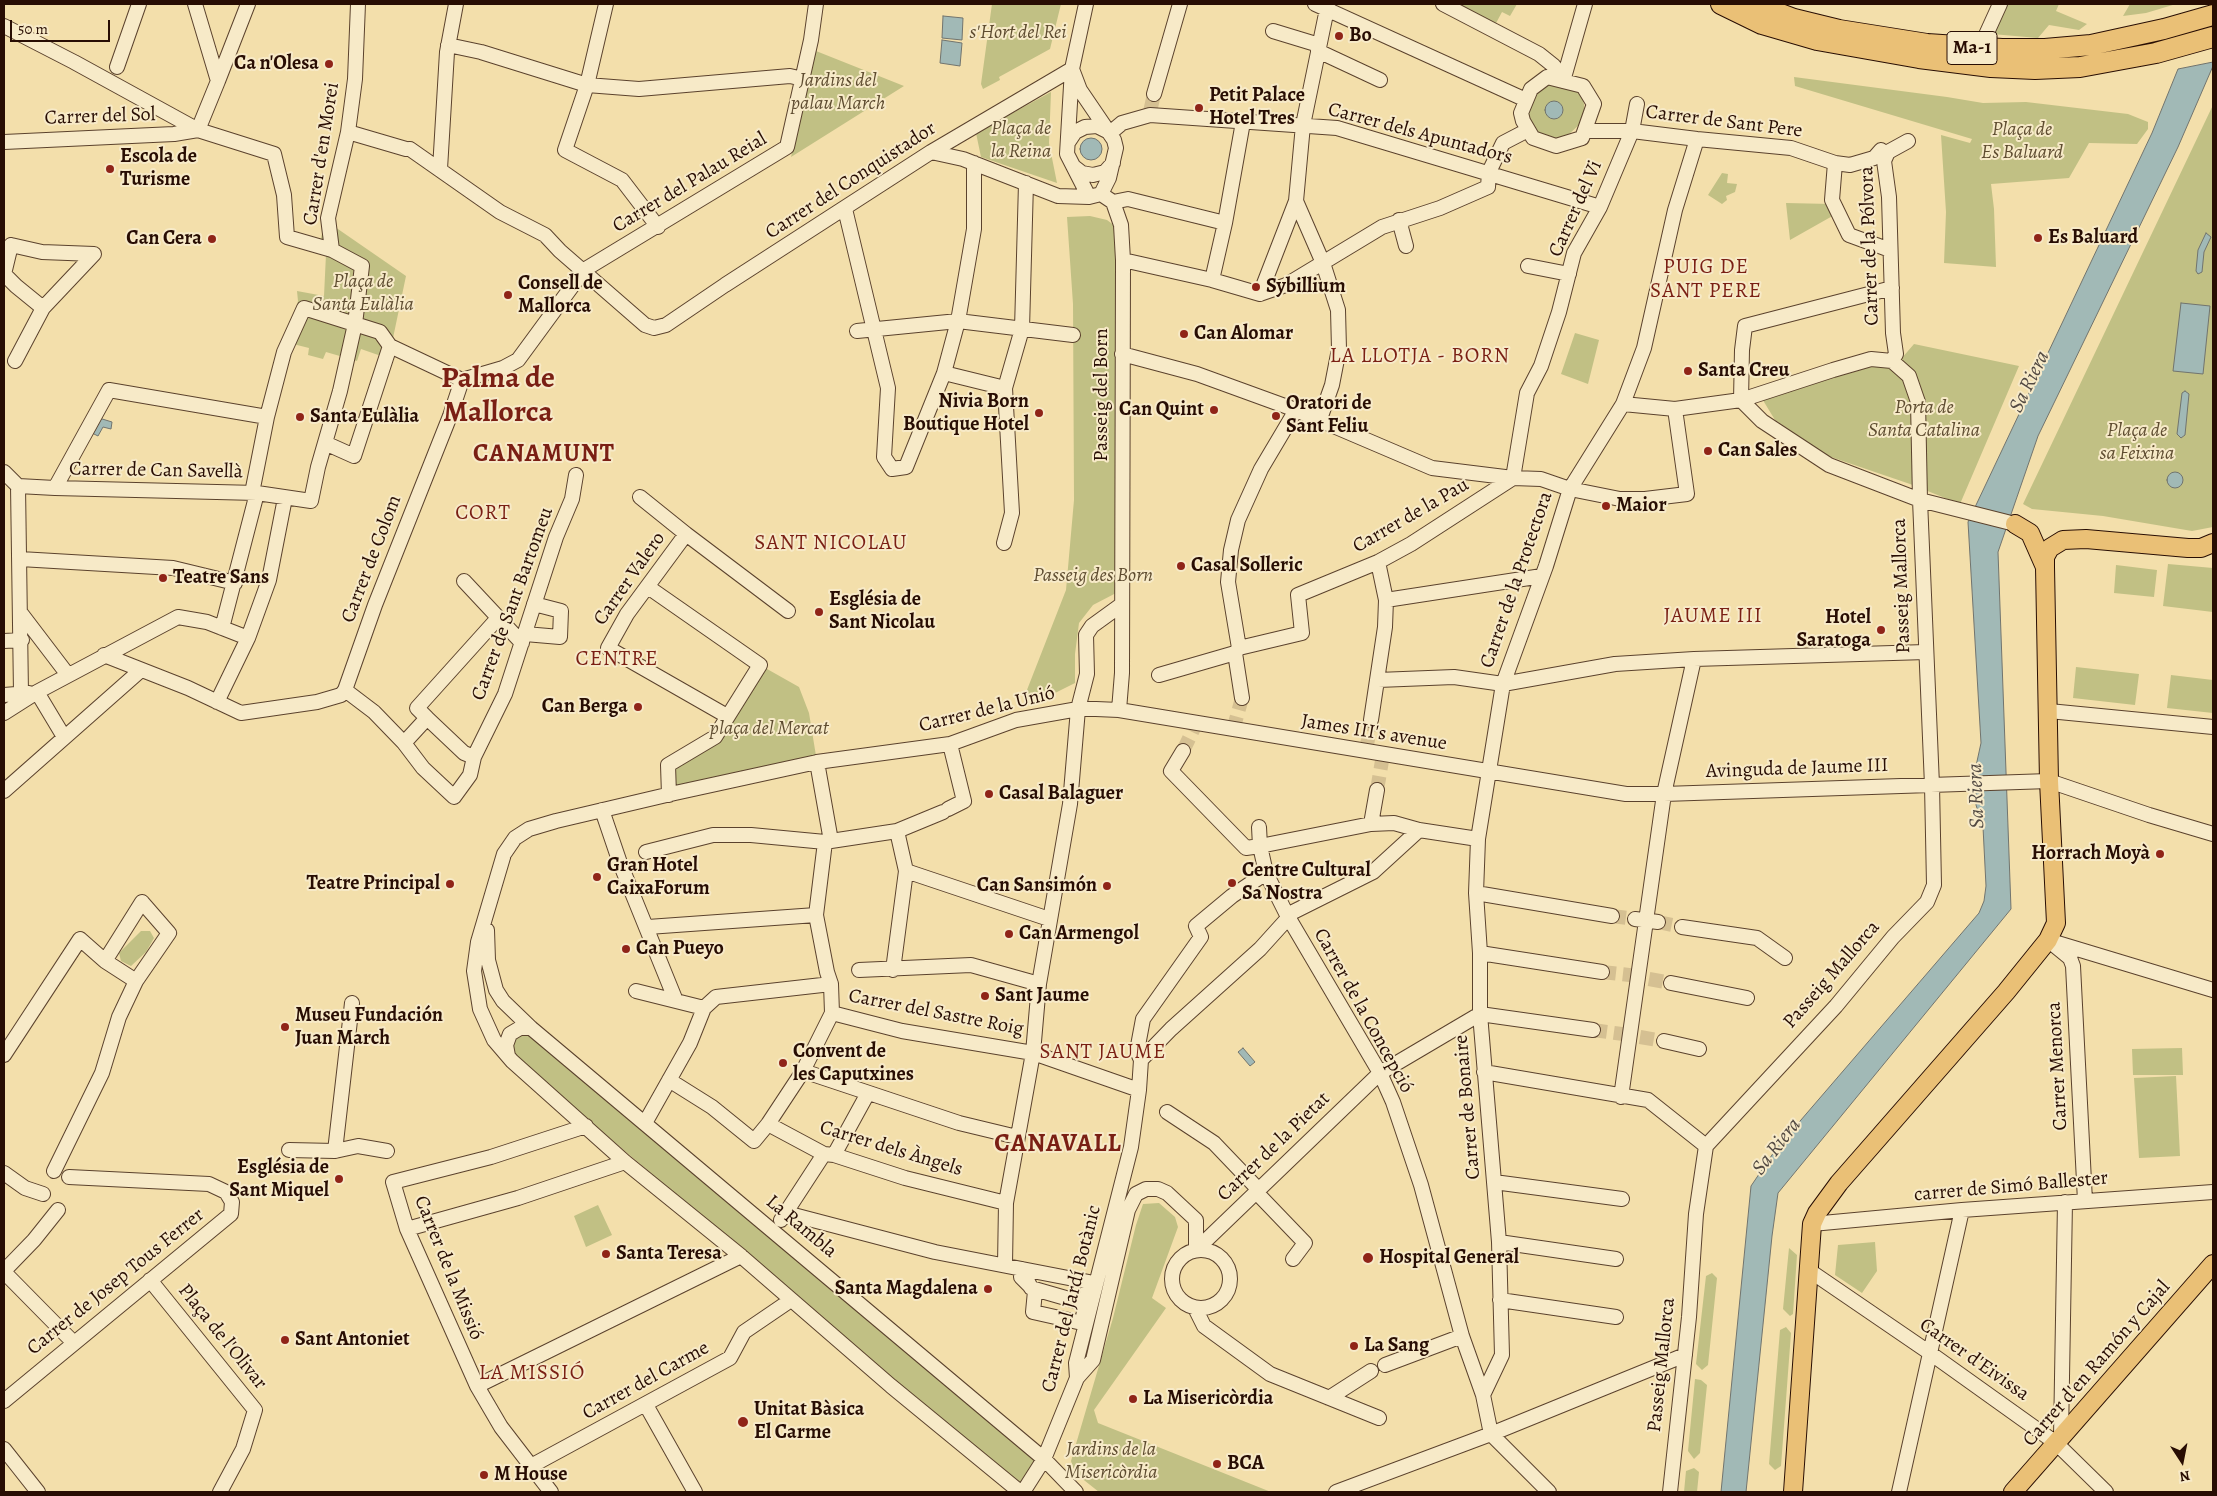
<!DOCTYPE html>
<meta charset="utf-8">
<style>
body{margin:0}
#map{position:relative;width:2217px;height:1496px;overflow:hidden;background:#f3dfab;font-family:Alegreya,serif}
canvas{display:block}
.frame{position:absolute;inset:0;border:5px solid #280d03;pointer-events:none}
.north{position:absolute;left:2157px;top:1436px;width:50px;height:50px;-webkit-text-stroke:4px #f7eac8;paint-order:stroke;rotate:169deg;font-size:14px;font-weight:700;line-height:20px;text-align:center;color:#280d03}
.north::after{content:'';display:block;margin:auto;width:18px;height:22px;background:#280d03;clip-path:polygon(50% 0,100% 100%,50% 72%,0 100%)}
.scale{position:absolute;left:10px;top:20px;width:100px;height:22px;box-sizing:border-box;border:2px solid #280d03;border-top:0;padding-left:6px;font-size:15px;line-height:18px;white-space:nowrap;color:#280d03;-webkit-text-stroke:4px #f7eac8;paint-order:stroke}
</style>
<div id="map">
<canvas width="2217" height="1496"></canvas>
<div class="frame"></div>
<div class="north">N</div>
<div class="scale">50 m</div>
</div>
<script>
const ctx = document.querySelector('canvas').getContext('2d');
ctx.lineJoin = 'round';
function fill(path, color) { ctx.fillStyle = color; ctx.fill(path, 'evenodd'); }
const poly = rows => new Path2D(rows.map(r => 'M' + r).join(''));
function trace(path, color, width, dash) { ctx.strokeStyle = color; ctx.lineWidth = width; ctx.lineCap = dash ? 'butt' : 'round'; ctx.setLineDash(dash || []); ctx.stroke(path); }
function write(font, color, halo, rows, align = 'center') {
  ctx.font = font + ' Alegreya,serif'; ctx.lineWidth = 4; ctx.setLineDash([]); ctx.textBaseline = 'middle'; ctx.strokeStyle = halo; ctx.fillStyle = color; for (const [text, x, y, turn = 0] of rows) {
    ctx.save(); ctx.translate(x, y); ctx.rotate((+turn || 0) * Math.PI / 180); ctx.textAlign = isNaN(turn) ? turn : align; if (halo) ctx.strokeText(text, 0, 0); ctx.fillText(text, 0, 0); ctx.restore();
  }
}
fill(poly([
 [992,4,1061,4,1050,49,999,77,1000,80,983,89,981,84],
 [1454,4,1517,4,1510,16,1502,12,1495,25],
 [2005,4,2059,4,2056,11,2087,24,2079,30,2049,25,2038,38,1992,34],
 [2130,4,2176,4,2146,13,2123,16],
 [816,51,904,86,791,157],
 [1794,77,1947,97,1983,103,2026,102,2128,114,2148,122,2148,129,2137,144,2089,143,2069,178,1991,184,1994,209,1996,267,1944,263,1946,212,1941,135,1970,143,1972,139,1795,86],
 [1548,81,1575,88,1581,95,1584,104,1584,114,1581,123,1567,136,1558,138,1548,137,1539,134,1532,127,1528,119,1528,100],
 [1051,92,1049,143,1057,183,981,157,976,133],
 [2213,105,2213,527,2192,531,2103,516,2032,509,2023,504],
 [1722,173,1728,174,1727,183,1737,184,1735,192,1726,196,1727,200,1722,204,1708,195],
 [1786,203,1831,204,1836,214,1790,240],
 [1090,216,1107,220,1115,226,1118,592,1093,605,1079,623,1075,654,1075,683,1055,693,1025,695,1066,590,1074,500,1073,304,1067,217],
 [324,225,335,227,406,276,393,338,384,357,361,349,357,361,326,352,323,359,308,355,309,348,293,344,287,339,298,301,297,291,324,296,326,254,318,251],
 [1575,333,1599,340,1588,384,1561,374],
 [1914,344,2019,366,1960,504,1910,484,1828,456,1775,420,1761,397,1901,359],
 [2168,564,2213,568,2213,612,2163,606],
 [2116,565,2157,570,2154,597,2114,593],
 [760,665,799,687,809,713,817,762,669,795,668,765,715,737],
 [2076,667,2139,674,2135,705,2073,698],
 [2171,675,2213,680,2213,713,2167,708],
 [141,931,150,931,154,938,146,952,131,966,121,961,119,953],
 [526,1031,1037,1458,1020,1487,513,1056,510,1041],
 [2182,1048,2183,1075,2133,1075,2132,1049],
 [2176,1076,2180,1156,2139,1158,2134,1078],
 [1159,1203,1175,1217,1178,1227,1152,1298,1166,1308,1094,1410,1098,1423,1271,1492,1099,1492,1075,1473,1071,1461,1113,1318,1136,1225,1143,1204],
 [598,1205,612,1235,586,1247,574,1216],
 [1875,1242,1877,1271,1862,1293,1835,1275,1838,1245],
 [1789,1248,1797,1255,1793,1314,1790,1316,1783,1309],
 [1712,1273,1717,1278,1708,1365,1702,1370,1696,1364,1706,1276],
 [1786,1327,1791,1333,1781,1466,1775,1470,1769,1464,1780,1330],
 [1695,1379,1701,1380,1707,1385,1700,1453,1694,1459,1688,1451],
 [1694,1468,1699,1472,1697,1492,1684,1492,1686,1471]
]), '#c1c084');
const water = poly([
 [943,16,963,18,962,40,942,38,943,16],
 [942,40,962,43,960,66,940,63,942,40],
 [2213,62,2213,66,2178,147,2038,436,1998,552,2011,909,1778,1193,1772,1236,1746,1492,1721,1492,1751,1186,1776,1149,1979,913,1984,901,1986,886,1983,827,1976,805,1976,766,1981,743,1968,522,2152,133,2178,69,2213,62],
 '1545 110a9 9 0 1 1 18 0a9 9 0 1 1-18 0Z',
 '1080 149a11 11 0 1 1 22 0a11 11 0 1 1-22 0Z',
 [2206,233,2211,237,2204,252,2202,272,2198,274,2196,271,2198,250,2206,233],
 [2181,303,2210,306,2203,374,2173,371,2181,303],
 [2185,391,2189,394,2185,435,2181,438,2177,434,2182,393,2185,391],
 [99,418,112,422,111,429,103,427,98,436,92,433,99,418],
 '2167 480a8 8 0 1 1 16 0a8 8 0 1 1-16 0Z',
 [1243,1048,1255,1062,1250,1066,1238,1052,1243,1048]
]);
fill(water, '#a1b9b6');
trace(water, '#71746e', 1);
trace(poly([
 [1150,112,1154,94],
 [1233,730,1242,698],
 [1183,751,1196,724],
 [1366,752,1371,720],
 [1377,790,1383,755],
 [1612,916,1635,919],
 [1658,922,1682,927],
 [1602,972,1638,976],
 [1649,979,1671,983],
 [1593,1030,1630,1035],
 [1640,1037,1664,1041]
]), '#d5c092', 14, [14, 7]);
const minor = poly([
 [195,4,218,81,198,130],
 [606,4,587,85,565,150,622,180,658,227],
 [1086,4,1072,69,1067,154,1089,197],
 [1315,4,1526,100],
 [1443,4,1539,54,1554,66,1555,79],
 [4,26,74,62,198,130,274,154,284,195,287,237,332,250,362,266,355,324,340,391,318,467,311,501,257,493,55,488,18,486,4,472],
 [1273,31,1319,45],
 [448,45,481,52,587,85,639,89,790,76,803,79],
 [1318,51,1380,80],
 [1983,53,1980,48,2000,4],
 [117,67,139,4],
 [1547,77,1583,86,1594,104,1582,138,1556,146,1533,138,1523,121,1521,113,1531,89,1547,77],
 [218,81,248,4],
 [1563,81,1585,4],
 [1154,94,1180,4],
 [1585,131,1632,131,1697,139,1791,148,1835,163,1850,165,1874,158,1881,150],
 [348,132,406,149],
 [1110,133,1122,123,1150,115,1337,128,1600,207],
 [1069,141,1075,132,1085,127,1097,126,1107,131],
 [4,142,174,134,198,130],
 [410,149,500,212,545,235,560,251,645,325,654,328,666,325,725,285,931,152,1072,69],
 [931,152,963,159,1058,196,1089,197,1101,194,1109,178,1116,148,1114,140,1080,90,1072,69],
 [1835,163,1832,200,1849,235,1890,250],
 [1073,166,1082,173,1093,175,1105,172,1113,163],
 [440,169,447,52,456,4],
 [1101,194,1113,202,1121,225,1123,260,1122,673,1119,710],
 [1113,202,1128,199,1225,223],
 [845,209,888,388,884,457,892,469,906,467,944,373,958,321,974,229,974,163],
 [1399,220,1406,246],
 [11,245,42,252,94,254,43,308,16,286,4,274,11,245],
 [332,250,328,218,348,132,355,79,358,4],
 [1123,260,1212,280,1260,294],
 [1528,266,1569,274],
 [1212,280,1225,223,1243,122],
 [1260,294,1286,285,1382,227,1440,208,1488,187,1489,172,1503,143,1528,130],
 [1260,294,1296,201],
 [857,331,958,321,1073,335],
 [1122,354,1197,374,1296,410,1432,468,1513,478,1541,479,1570,489,1620,499,1645,499,1687,494,1675,409],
 [1871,359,1892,361,1909,376,1918,402,1920,500,1829,465,1762,421,1741,400,1833,370,1871,359],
 [15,361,43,308],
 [1892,361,1896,354,1893,333,1889,197,1884,161,1888,152,1908,141],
 [944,373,1005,388],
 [1623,404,1675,409,1741,400,1742,350,1745,326,1892,288],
 [1320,419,1332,385,1339,349,1338,310,1323,263,1296,201,1303,125,1328,4],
 [325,443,354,456,390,346],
 [1513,478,1527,393,1541,366,1559,312,1574,253,1600,207,1632,131,1637,104],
 [18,486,21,693],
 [55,488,109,390,267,417],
 [252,493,267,417,284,352,304,308,380,332,390,346,462,380],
 [640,497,686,534,788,611],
 [686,534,627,614,608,648,727,716],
 [1004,543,1012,513,1005,388,1022,329,1026,183],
 [20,559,173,568,235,583],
 [464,581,522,643],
 [648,587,760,665,715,737,668,765,669,795],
 [1386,600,1542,576],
 [20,612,68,675],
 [222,628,257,493],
 [525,634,560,637,561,611,534,604],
 [4,641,22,640],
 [1239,648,1228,582,1231,550,1238,520,1261,469,1296,410],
 [1235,653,1242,698],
 [104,655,188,688,241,713,317,702,341,695,345,690,375,605,450,416,462,380,503,368,518,360,584,270,787,147,811,40,816,4],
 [1159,675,1235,653,1239,648,1302,633,1298,595,1378,562,1411,544,1513,478],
 [1378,680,1454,677,1503,684,1615,664,1694,659,1926,652],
 [345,690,374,712,404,743,423,768,454,797,470,775,474,757,505,694,556,537,572,499,576,475],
 [37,692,64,737],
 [4,695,29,693],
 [217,702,248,638,269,580,285,498],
 [2049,711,2213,727],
 [4,713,37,692,178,617,207,622,248,638],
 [427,718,464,753,474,757],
 [1371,720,1385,627,1386,600,1378,562],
 [404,743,427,718,417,708,498,618],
 [1183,751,1171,771,1246,848,1260,846,1266,873,1287,915,1380,1073,1393,1102,1421,1185,1462,1336,1483,1395],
 [4,791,141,670],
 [948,809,964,801,950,744],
 [602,810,620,863,676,1001,704,1008],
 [1371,824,1377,790],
 [1259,827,1260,846,1371,824,1394,823,1419,830,1478,839],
 [831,841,897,831,943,812],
 [646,852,713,835,751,835,825,842],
 [906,871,1049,919],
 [1476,893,1612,916],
 [142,902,169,933,136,981,105,961,142,902],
 [1287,915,1373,872,1419,830],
 [1635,919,1658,922],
 [648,927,816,915],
 [1682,927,1757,938,1785,958],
 [487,930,488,960,496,990,503,1001,531,1028,1044,1459,1076,1492],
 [2048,940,2070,958,2073,966,2085,1201],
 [2054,942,2213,990],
 [1480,953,1602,972],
 [859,970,971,965,1039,984],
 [893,970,906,871,897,831],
 [1671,983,1747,998],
 [636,991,676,1001],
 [832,1013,902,1031,1033,1053,1139,1090],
 [1664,1041,1699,1049],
 [4,1055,80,939,105,961],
 [508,1056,506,1045,510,1034,520,1028,531,1028],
 [1141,1060,1137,1051,1143,1019,1201,937,1196,926,1232,896,1266,873],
 [803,1071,959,1123,1017,1137],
 [1484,1072,1648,1100,1706,1146],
 [669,1080,712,1107,754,1141,768,1124,803,1071,832,1013,831,984,827,972,816,915,825,842,831,841,817,762],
 [1621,1097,1664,794,1694,659],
 [1167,1112,1214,1143,1258,1189],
 [645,1123,690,1043,704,1008,716,997,831,984],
 [768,1124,824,1154,834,1155,905,1178,1006,1203],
 [289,1150,335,1151,358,1146,387,1151],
 [335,1151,352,1003],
 [834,1155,868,1093],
 [54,1171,102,1073,119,1017,136,981],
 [4,1173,25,1188,43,1194],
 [1494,1182,1622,1199],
 [1256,1192,1305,1243,1293,1259],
 [786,1213,935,1252,1022,1269,1031,1288,1083,1303,1088,1312],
 [781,1220,824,1154],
 [1812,1224,1962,1210,2213,1192],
 [407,1229,518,1198,625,1162],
 [1499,1242,1616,1259],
 '1172 1279a29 29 0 1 1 58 0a29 29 0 1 1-58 0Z',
 [1196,1250,1380,1073,1480,1014,1593,1030],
 [1005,1265,1006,1203,1033,1053,1039,984,1070,804,1078,709,1087,674,1086,635,1092,626,1121,605],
 [1022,1269,1089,1282,1082,1323,1033,1312,1035,1291,1021,1277,1022,1269],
 [4,1271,34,1240,58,1210],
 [1810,1271,1930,1353,2056,1443,2106,1492],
 [4,1272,74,1343],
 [150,1280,255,1410,243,1449,220,1492],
 [1500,1300,1616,1317],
 [1195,1308,1204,1326,1270,1374,1379,1418],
 [1385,1365,1462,1336],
 [1077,1378,1093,1360,1128,1210,1136,1194,1146,1189,1158,1189,1167,1193,1196,1220,1196,1250],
 [477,1386,741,1256],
 [1329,1398,1371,1371],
 [4,1401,231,1214,232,1202,226,1192,209,1184,69,1177],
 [646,1405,695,1492],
 [1491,1434,1483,1395,1502,1355,1499,1242,1480,1014,1480,953,1476,893,1478,839,1503,684,1546,566,1570,489,1623,404,1644,348,1675,210,1697,139],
 [1491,1434,1549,1492],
 [2061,1436,2065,1202],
 [4,1449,38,1492],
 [531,1466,730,1358,744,1332,791,1300],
 [551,1492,501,1427,477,1386,407,1229,393,1182,491,1157,586,1126],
 [1020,1492,891,1386,741,1256,625,1162,512,1061,494,1040,480,1009,474,971,478,942,504,854,515,838,529,829,556,821,675,793,817,762,950,744,1016,720,1078,709,1096,709,1119,710,1626,794,1664,794,2049,781,2149,815,2213,834],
 [1023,1492,1044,1459,1077,1378,1076,1363,1131,1147,1139,1090,1141,1060,1171,1029,1260,949,1288,918],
 [1336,1492,1491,1434,1685,1355],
 [1670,1492,1689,1317,1696,1214,1706,1146,1836,1006,1893,937,1927,902,1934,885,1932,785,1920,500,2015,524],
 [1899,1492,1962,1210]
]);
const major = poly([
 [2045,567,2045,557,2050,548,2063,540,2086,539,2188,548,2201,548,2213,543],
 [1793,1492,1812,1224,1817,1213,1839,1183,2006,992,2048,940,2056,923,2049,781,2045,567,2030,533,2015,524],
 [2013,1492,2213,1264]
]);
const highway = poly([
 [1721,4,1762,24,1817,40,1919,58,1991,67,2035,69,2080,67,2156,53,2213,37],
 [1754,4,1794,19,1839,30,1927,44,2002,49,2045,49,2091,45,2164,29,2213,15]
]);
trace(minor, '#5b422d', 16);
trace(major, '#280d03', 20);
trace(highway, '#280d03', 22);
trace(minor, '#f7eac8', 14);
trace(major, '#eac076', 18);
trace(highway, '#eac076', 20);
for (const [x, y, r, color] of [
 [1339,36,5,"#8f2418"],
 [329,64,5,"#8f2418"],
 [1199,108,5,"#8f2418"],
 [110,169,5,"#8f2418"],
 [2038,238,5,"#8f2418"],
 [212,239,5,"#8f2418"],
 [1256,287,5,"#8f2418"],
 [508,295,5,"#8f2418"],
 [1184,334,5,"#8f2418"],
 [1688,371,5,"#8f2418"],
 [1214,410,5,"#8f2418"],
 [1039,413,5,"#8f2418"],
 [1276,416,5,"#8f2418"],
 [300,417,5,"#8f2418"],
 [1708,451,5,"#8f2418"],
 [1606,506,5,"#8f2418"],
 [1181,566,5,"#8f2418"],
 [163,578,5,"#8f2418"],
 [819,612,5,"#8f2418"],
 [1881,630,5,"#8f2418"],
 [638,707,5,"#8f2418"],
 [989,794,5,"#8f2418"],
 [2160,854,5,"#8f2418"],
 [597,877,5,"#8f2418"],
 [1232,883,5,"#8f2418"],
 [450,884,5,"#8f2418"],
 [1107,886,5,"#8f2418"],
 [1009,934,5,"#8f2418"],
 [626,949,5,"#8f2418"],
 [985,996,5,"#8f2418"],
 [285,1027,5,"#8f2418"],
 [783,1063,5,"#8f2418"],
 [339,1179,5,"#8f2418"],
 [606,1254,5,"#8f2418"],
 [1368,1258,6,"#8f2418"],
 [988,1289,5,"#8f2418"],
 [285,1340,5,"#8f2418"],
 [1354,1346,5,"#8f2418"],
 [1133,1399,5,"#8f2418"],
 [743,1422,6,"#8f2418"],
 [1217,1464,5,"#8f2418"],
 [484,1475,5,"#8f2418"]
]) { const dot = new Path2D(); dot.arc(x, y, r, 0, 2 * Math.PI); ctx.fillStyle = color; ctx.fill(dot); trace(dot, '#f7eac8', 2); }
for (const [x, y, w] of [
 [1972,48,50]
]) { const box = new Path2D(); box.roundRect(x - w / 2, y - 16.5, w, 33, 4); ctx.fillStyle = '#f7eac8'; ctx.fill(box); trace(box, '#280d03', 1); }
write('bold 19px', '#280d03', null, [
 ["Ma-1",1972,48]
]);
write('italic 20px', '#5e4c30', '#f7eac8', [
 ["s'Hort del Rei",1018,33],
 ["Jardins del",838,81],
 ["palau March",838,104],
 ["Plaça de",1021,129],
 ["la Reina",1021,152],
 ["Plaça de",2022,130],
 ["Es Baluard",2022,153],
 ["Plaça de",363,282],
 ["Santa Eulàlia",363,305],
 ["Porta de",1924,408],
 ["Santa Catalina",1924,431],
 ["Plaça de",2137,431],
 ["sa Feixina",2137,454],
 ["Passeig des Born",1093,576],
 ["plaça del Mercat",769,729],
 ["Jardins de la",1111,1450],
 ["Misericòrdia",1111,1473]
]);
write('bold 20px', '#280d03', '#f7eac8', [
 ["Bo",1349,36],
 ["Ca n'Olesa",319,64,"right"],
 ["Petit Palace",1209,96],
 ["Hotel Tres",1209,119],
 ["Escola de",120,157],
 ["Turisme",120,180],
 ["Es Baluard",2048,238],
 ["Can Cera",202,239,"right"],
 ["Consell de",518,284],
 ["Mallorca",518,307],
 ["Sybillium",1266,287],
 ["Can Alomar",1194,334],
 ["Santa Creu",1698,371],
 ["Nivia Born",1029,402,"right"],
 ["Boutique Hotel",1029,425,"right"],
 ["Oratori de",1286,404],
 ["Sant Feliu",1286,427],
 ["Can Quint",1204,410,"right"],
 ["Santa Eulàlia",310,417],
 ["Can Sales",1718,451],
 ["Maior",1616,506],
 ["Casal Solleric",1191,566],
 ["Teatre Sans",173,578],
 ["Església de",829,600],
 ["Sant Nicolau",829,623],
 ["Hotel",1871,618,"right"],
 ["Saratoga",1871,641,"right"],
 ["Can Berga",628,707,"right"],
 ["Casal Balaguer",999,794],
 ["Horrach Moyà",2150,854,"right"],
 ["Gran Hotel",607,866],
 ["CaixaForum",607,889],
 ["Centre Cultural",1242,871],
 ["Sa Nostra",1242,894],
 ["Teatre Principal",440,884,"right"],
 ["Can Sansimón",1097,886,"right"],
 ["Can Armengol",1019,934],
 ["Can Pueyo",636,949],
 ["Sant Jaume",995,996],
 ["Museu Fundación",295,1016],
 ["Juan March",295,1039],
 ["Convent de",793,1052],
 ["les Caputxines",793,1075],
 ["Església de",329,1168,"right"],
 ["Sant Miquel",329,1191,"right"],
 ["Santa Teresa",616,1254],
 ["Hospital General",1379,1258],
 ["Santa Magdalena",978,1289,"right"],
 ["Sant Antoniet",295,1340],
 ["La Sang",1364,1346],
 ["La Misericòrdia",1143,1399],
 ["Unitat Bàsica",754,1410],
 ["El Carme",754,1433],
 ["BCA",1227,1464],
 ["M House",494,1475]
], 'left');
write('20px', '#280d03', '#f7eac8', [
 ["Carrer del Sol",100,117,-2],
 ["Carrer de Sant Pere",1724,122,7],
 ["Carrer dels Apuntadors",1420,134,15],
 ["Carrer d'en Morei",322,154,-81],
 ["Carrer del Conquistador",851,181,-33],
 ["Carrer del Palau Reial",690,183,-31],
 ["Carrer del Vi",1576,209,-66],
 ["Carrer de la Pólvora",1870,246,-92],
 ["Passeig del Born",1102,395,-90],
 ["Carrer de Can Savellà",156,471,1],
 ["Carrer de la Pau",1411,516,-30],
 ["Carrer de Colom",372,559,-69],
 ["Carrer Valero",630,579,-55],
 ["Carrer de la Protectora",1517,580,-71],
 ["Passeig Mallorca",1902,586,-92],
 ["Carrer de Sant Bartomeu",513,604,-70],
 ["Carrer de la Unió",987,710,-14],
 ["James III's avenue",1374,733,9],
 ["Avinguda de Jaume III",1797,769,-2],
 ["Passeig Mallorca",1832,975,-49],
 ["Carrer de la Concepció",1363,1011,61],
 ["Carrer del Sastre Roig",936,1013,11],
 ["Carrer Menorca",2058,1066,-93],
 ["Carrer de Bonaire",1468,1107,-95],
 ["Carrer de la Pietat",1274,1147,-44],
 ["Carrer dels Àngels",891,1149,17],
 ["carrer de Simó Ballester",2011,1187,-5],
 ["La Rambla",801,1227,40],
 ["Carrer de la Missió",448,1268,68],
 ["Carrer de Josep Tous Ferrer",116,1282,-39],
 ["Carrer del Jardí Botànic",1072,1299,-76],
 ["Plaça de l'Olivar",222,1337,51],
 ["Carrer d'Eivissa",1974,1360,35],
 ["Carrer d'en Ramón y Cajal",2097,1364,-49],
 ["Passeig Mallorca",1662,1365,-84],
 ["Carrer del Carme",646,1381,-29]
]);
ctx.letterSpacing = '1px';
write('21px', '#7a1f14', '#f7eac8', [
 ["PUIG DE",1706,268],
 ["SANT PERE",1706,292],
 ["LA LLOTJA - BORN",1420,357],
 ["CORT",483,514],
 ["SANT NICOLAU",831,544],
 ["JAUME III",1713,617],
 ["CENTRE",617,660],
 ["SANT JAUME",1103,1053],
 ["LA MISSIÓ",532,1374]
]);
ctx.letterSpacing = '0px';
write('italic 21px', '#524942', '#f7eac8', [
 ["Sa Riera",2030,382,-64],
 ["Sa Riera",1977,796,-92],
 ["Sa Riera",1777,1147,-52]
]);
ctx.letterSpacing = '1px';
write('bold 25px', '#7a1f14', '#f7eac8', [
 ["CANAMUNT",544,455],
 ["CANAVALL",1058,1145]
]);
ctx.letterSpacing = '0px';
write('bold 30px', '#7a1f14', '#f7eac8', [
 ["Palma de",498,380],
 ["Mallorca",498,414]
]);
</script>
